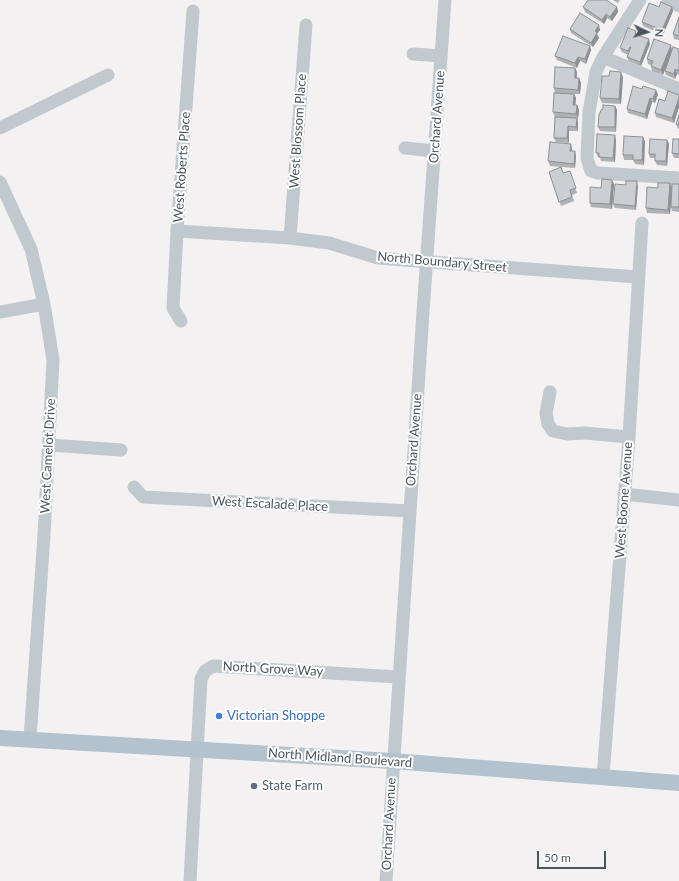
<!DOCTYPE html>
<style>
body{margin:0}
#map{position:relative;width:679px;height:881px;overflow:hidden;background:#f3f1f1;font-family:Lato,sans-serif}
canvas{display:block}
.north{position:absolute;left:627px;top:12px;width:40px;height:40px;-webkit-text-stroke:3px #fff;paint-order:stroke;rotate:94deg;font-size:11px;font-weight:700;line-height:16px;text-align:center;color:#4a555d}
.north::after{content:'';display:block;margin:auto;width:14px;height:18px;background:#4a555d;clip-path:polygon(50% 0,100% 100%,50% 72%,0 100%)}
.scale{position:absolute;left:537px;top:851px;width:69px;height:18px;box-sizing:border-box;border:2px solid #4a555d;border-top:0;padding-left:5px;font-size:12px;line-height:14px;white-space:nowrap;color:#4a555d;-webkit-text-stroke:3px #fff;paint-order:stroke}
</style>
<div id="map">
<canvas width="679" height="881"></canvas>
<div class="north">N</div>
<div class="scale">50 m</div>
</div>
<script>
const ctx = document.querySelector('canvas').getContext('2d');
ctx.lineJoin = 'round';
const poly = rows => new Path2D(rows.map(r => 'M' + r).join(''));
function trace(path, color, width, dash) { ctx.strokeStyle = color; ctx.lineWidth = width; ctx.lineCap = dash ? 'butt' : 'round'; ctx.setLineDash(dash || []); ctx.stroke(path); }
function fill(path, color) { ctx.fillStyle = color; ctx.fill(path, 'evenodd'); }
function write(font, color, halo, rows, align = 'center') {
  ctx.font = font + ' Lato,sans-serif'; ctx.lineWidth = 4; ctx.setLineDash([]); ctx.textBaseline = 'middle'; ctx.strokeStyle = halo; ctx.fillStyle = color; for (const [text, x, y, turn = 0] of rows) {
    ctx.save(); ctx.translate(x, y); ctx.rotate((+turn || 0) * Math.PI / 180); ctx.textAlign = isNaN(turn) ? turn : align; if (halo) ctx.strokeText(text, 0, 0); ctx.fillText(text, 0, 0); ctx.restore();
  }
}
trace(poly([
 [640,0,603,57,596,72,589,112,587,158,591,171,598,173,679,178],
 [668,0,679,6],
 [413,54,441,56],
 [603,57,679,89],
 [0,128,108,75],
 [405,148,434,151],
 [0,182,31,249,44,304,53,360,44,535,30,739],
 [177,231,290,238,329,243,378,258,404,260,638,277],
 [290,238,306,25],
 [0,312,44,304],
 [181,321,173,308,177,231,193,11],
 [550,392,546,413,548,424,553,431,567,434,585,433,629,437],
 [50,445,121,450],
 [134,487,143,497,410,511],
 [624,494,679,500],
 [603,777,629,437,642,223],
 [190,881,201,679,205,671,213,666,399,677],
 [386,881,423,312,445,0]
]), '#c0c9ce', 13);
trace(poly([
 [0,738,392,761,679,783]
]), '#b3c2cd', 16);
fill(poly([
 [613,0,620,0,618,3],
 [583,7,617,7,618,12,612,21,607,18,604,24,585,12],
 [659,7,672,7,673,11,663,35,643,26,642,22],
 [679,17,679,40,674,39,673,34],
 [570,29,600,30,597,34,599,38,593,47,571,33],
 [637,35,650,44,641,66,629,61,627,57,628,55,622,52,620,48],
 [590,46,591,50,586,64,580,61,577,68,557,60,555,56],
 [679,49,679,75,677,74,675,79,666,75,665,71],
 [672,50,663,75,652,71,651,66,651,65,648,64,647,59],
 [575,68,577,72,577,78,579,78,581,83,580,94,574,94,576,98,575,105,577,105,579,110,578,118,577,118,578,122,578,131,569,131,569,143,556,142,554,138,555,117,553,112,555,93,554,88],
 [609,76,623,77,621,104,602,103,600,98],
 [658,94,655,103,652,102,647,119,628,113,627,109],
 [679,95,679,107,674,123,656,117,655,113,665,101],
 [615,106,617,110,616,132,600,131,598,127],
 [679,115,679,129,678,129,676,124],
 [679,139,679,158,674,158,672,153],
 [616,140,615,162,601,161,600,158,598,157,596,153],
 [667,140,669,144,667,166,657,165,655,161,655,158,650,158,649,154],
 [645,141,644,165,635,164,633,160,624,160,623,155],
 [572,149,572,151,576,156,575,168,550,166,548,161],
 [570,171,577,193,572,195,574,201,561,206,549,172,563,173],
 [670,183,672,188,670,214,647,213,646,208,658,188],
 [614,184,612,209,591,207,590,203,601,188],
 [679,184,679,212,672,211,671,207],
 [626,185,638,186,636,210,615,208,613,204]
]), '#afb1b5');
fill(poly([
 [617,7,618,12,612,21,610,17],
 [672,7,673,11,663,35,662,30],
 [606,14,607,18,604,24,602,20],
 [599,25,600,30,597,34,599,38,593,47,591,43,595,31],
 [649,39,650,44,641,66,640,62],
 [671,45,672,50,663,75,661,70],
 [590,46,591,50,586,64,585,59],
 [578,57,580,61,577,68,575,63],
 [575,68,577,72,576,83,575,78],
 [675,69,677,74,675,79,674,74],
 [621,72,623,77,621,104,619,99],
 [579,78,581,83,580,94,578,90],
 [656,90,658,94,655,103,653,99],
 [574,94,576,98,575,109,573,105],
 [650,98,652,102,647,119,645,114],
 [679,98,679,107,674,123,672,118],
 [577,105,579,110,578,118,576,114],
 [615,106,617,110,616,132,615,127],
 [577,118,578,122,578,131,576,127],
 [568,126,569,131,569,143,567,138],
 [615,135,616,140,615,162,613,158],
 [643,137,645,141,644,165,642,160],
 [667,140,669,144,667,166,666,161],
 [571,144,572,149,572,155,570,151],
 [575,151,576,156,575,168,574,164],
 [612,180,614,184,612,209,610,204],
 [637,181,638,186,636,210,635,206],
 [670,183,672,188,670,214,668,210]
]), '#8e9094');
const building = poly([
 [588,0,606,0,617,7,610,17,606,14,602,20,583,7,588,0],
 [661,2,672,7,662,30,642,22,649,3,659,7,661,2],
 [580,13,599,25,595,31,597,33,591,43,570,29,580,13],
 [679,17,679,36,673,34,679,17],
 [628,28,636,31,635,34,649,39,640,62,627,57,631,47,630,47,628,51,620,48,628,28],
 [563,36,590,46,585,59,578,57,575,63,555,56,563,36],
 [654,39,671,45,661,70,651,66,653,61,647,59,654,39],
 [673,47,679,49,679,71,675,69,674,74,665,71,673,47],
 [555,67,575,68,575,78,579,78,578,90,554,88,555,67],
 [610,71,621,72,619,99,600,98,602,76,609,76,610,71],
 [633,86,642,89,643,86,656,90,653,99,650,98,645,114,627,109,633,86],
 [668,91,679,95,679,98,672,118,655,113,659,99,665,101,668,91],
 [554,93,574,94,573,105,577,105,576,114,553,112,554,93],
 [603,105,615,106,615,127,598,127,599,115,601,110,603,109,603,105],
 [679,115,679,125,676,124,679,115],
 [555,117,577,118,576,127,568,126,567,138,554,138,555,117],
 [597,134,615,135,613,158,599,157,599,153,596,153,597,134],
 [624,136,643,137,642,160,633,160,633,155,623,155,624,136],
 [650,139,667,140,666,161,655,161,655,154,649,154,650,139],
 [673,139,679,139,679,154,672,153,673,139],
 [550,142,571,144,570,151,575,151,574,164,548,161,550,142],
 [561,167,563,173,570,171,576,188,570,190,572,197,559,202,549,172,561,167],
 [602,179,612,180,610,204,590,203,590,187,601,188,602,179],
 [626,181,637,181,635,206,613,204,615,184,626,185,626,181],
 [658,183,670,183,668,210,646,208,647,187,658,188,658,183],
 [672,184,679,184,679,207,671,207,672,184]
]);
fill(building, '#cbced3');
trace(building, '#8e9094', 1);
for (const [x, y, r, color] of [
 [219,716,4,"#3f7fe0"],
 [254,786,4,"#5c6f8a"]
]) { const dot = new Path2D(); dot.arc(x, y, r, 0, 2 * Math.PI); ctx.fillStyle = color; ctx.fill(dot); trace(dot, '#fff', 1.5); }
write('13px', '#4a555d', '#fff', [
 ["Orchard Avenue",437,117,-86],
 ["West Blossom Place",298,131,-86],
 ["West Roberts Place",182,167,-86],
 ["North Boundary Street",442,262,5],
 ["Orchard Avenue",414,440,-86],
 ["West Camelot Drive",48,456,-87],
 ["West Boone Avenue",624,500,-86],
 ["West Escalade Place",270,504,3],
 ["North Grove Way",273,669,3],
 ["North Midland Boulevard",340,758,4],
 ["Orchard Avenue",389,824,-87]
]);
write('13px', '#366cbe', '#fff', [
 ["Victorian Shoppe",227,716]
], 'left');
write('13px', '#4e5e75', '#fff', [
 ["State Farm",262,786]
], 'left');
</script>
